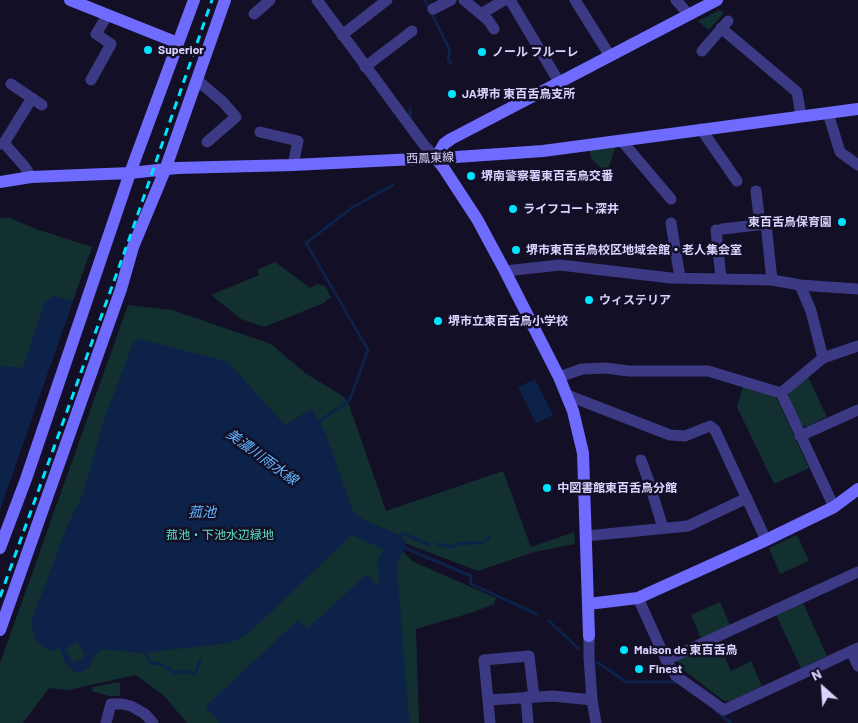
<!DOCTYPE html>
<meta charset="utf-8">
<style>
body{margin:0}
#map{position:relative;width:858px;height:723px;overflow:hidden;background:#130f26;font-family:Barlow,sans-serif}
canvas{display:block}
.north{position:absolute;left:798px;top:663px;width:50px;height:50px;-webkit-text-stroke:4px #130f26;paint-order:stroke;rotate:334deg;font-size:14px;font-weight:700;line-height:20px;text-align:center;color:#d9d4ff}
.north::after{content:'';display:block;margin:auto;width:18px;height:22px;background:#d9d4ff;clip-path:polygon(50% 0,100% 100%,50% 72%,0 100%)}
</style>
<div id="map">
<canvas width="858" height="723"></canvas>
<div class="north">N</div>
</div>
<script>
const ctx = document.querySelector('canvas').getContext('2d');
ctx.lineJoin = 'round';
function fill(path, color) { ctx.fillStyle = color; ctx.fill(path, 'evenodd'); }
const poly = rows => new Path2D(rows.map(r => 'M' + r).join(''));
function trace(path, color, width, dash) { ctx.strokeStyle = color; ctx.lineWidth = width; ctx.lineCap = dash ? 'butt' : 'round'; ctx.setLineDash(dash || []); ctx.stroke(path); }
function write(font, color, halo, rows, align = 'center') {
  ctx.font = font + ' Barlow,"Noto Sans JP",sans-serif'; ctx.lineWidth = 5; ctx.setLineDash([]); ctx.textBaseline = 'middle'; ctx.strokeStyle = halo; ctx.fillStyle = color; for (const [text, x, y, turn = 0] of rows) {
    ctx.save(); ctx.translate(x, y); ctx.rotate((+turn || 0) * Math.PI / 180); ctx.textAlign = isNaN(turn) ? turn : align; if (halo) ctx.strokeText(text, 0, 0); ctx.fillText(text, 0, 0); ctx.restore();
  }
}
fill(poly([
 [720,10,724,13,709,30,698,21],
 [616,146,608,170,605,173,591,158,589,149],
 [0,218,10,218,36,229,92,247,0,506],
 [275,262,310,288,317,284,325,286,331,297,324,303,264,327,241,319,211,295,259,275,257,270],
 [128,305,172,310,271,344,305,373,343,396,349,405,386,511,503,471,531,547,574,532,575,544,534,552,478,571,391,538,412,561,496,598,494,604,474,612,416,629,419,723,187,723,164,696,136,675,68,690,49,688,23,723,0,723,0,663],
 [808,377,827,417,806,427,801,425,788,397,790,391],
 [743,387,773,395,777,399,809,468,774,484,737,407],
 [797,535,809,561,780,574,769,548],
 [720,602,730,625,701,638,691,615],
 [803,603,827,656,801,668,776,615],
 [718,642,731,671,751,661,762,686,731,701,724,701,678,666,678,660],
 [119,682,120,685,120,696,109,696,92,691,93,687]
]), '#12302f');
fill(poly([
 [54,296,73,301,0,510,0,366,23,368,44,303],
 [140,339,228,362,285,425,311,409,314,412,325,432,359,528,248,634,229,643,142,653,104,649,94,655,89,668,77,673,66,665,59,648,52,651,43,647,35,639,31,622,68,524,83,494,104,420,133,343],
 [78,642,85,657,72,663,66,648],
 [535,379,553,415,536,423,518,387],
 [367,574,385,594,396,723,220,723,205,707,298,620,307,629]
]), '#0c2248');
trace(poly([
 [425,0,450,50,448,59,451,63],
 [410,108,410,119],
 [342,406,350,399,368,350,306,243,353,207,393,185],
 [320,421,337,409],
 [437,544,452,547,457,544,484,542,489,537],
 [430,545,402,533,396,544,471,576],
 [470,575,471,584,537,614],
 [549,621,579,649],
 [145,653,151,663,161,664,175,673,185,671,195,674,200,661],
 [597,662,626,682,677,682],
 [716,711,731,723]
]), '#0c2248', 3);
trace(poly([
 [340,514,359,528,396,544,393,551],
 [390,557,387,564,400,723]
]), '#0c2248', 19);
trace(poly([
 [317,0,424,145,436,158],
 [464,0,488,20,494,29],
 [510,0,559,82],
 [575,0,610,56],
 [676,0,689,15],
 [433,9,451,0],
 [254,14,270,0],
 [481,14,504,0],
 [721,28,797,92,801,116],
 [342,35,387,0],
 [702,51,728,21],
 [365,67,412,31],
 [91,80,111,44,96,34,107,16],
 [197,80,223,102,236,117,207,142],
 [11,84,42,105],
 [828,113,840,152,858,165],
 [701,129,737,181],
 [260,132,298,141,293,165],
 [621,140,671,199],
 [4,143,32,98],
 [0,144,4,143,25,167,31,177],
 [756,191,760,224],
 [671,223,680,278],
 [722,229,766,224,772,280],
 [716,230,721,278],
 [505,271,560,265,671,278,772,280,800,285,858,289],
 [823,358,858,346],
 [559,377,582,369,606,368,629,371,708,371,781,393,834,507],
 [781,393,823,358,811,311,800,285],
 [567,395,670,435,685,436,710,426,715,430,766,540],
 [800,436,858,410],
 [641,460,649,482,663,528],
 [586,536,688,526,747,498],
 [638,598,666,660,676,676,724,710,858,648],
 [589,636,589,657,592,700,596,723],
 [851,651,858,666],
 [666,660,858,572],
 [526,697,528,723],
 [488,700,484,660,529,656,534,697],
 [106,723,111,704,122,704,131,706,145,714,153,723],
 [490,723,488,700,553,696,592,700]
]), '#3d3a85', 11);
trace(poly([
 [70,0,178,43],
 [0,182,31,177,130,173,177,168,293,165,456,157,543,151,858,109],
 [0,548,26,479,130,173,194,0],
 [588,604,638,598,762,542,834,507,858,489],
 [0,630,121,289,133,247,165,170,225,0],
 [589,636,583,453,573,411,559,377,505,271,477,219,443,167,436,158,444,144,451,139,717,0]
]), '#6f6bff', 12);
trace(poly([
 [0,597,132,231,212,0]
]), '#00e5ff', 3, [8, 6]);
for (const [x, y, r, color] of [
 [148,50,5,"#00e5ff"],
 [482,52,5,"#00e5ff"],
 [452,94,5,"#00e5ff"],
 [471,176,5,"#00e5ff"],
 [513,209,5,"#00e5ff"],
 [842,222,5,"#00e5ff"],
 [516,250,5,"#00e5ff"],
 [589,300,5,"#00e5ff"],
 [438,321,5,"#00e5ff"],
 [547,488,5,"#00e5ff"],
 [624,650,5,"#00e5ff"],
 [639,669,5,"#00e5ff"]
]) { const dot = new Path2D(); dot.arc(x, y, r, 0, 2 * Math.PI); ctx.fillStyle = color; ctx.fill(dot); trace(dot, '#130f26', 2); }
write('bold 12px', '#d9d4ff', '#130f26', [
 ["Superior",158,50],
 ["ノール フルーレ",492,52],
 ["JA堺市 東百舌鳥支所",462,94],
 ["堺南警察署東百舌鳥交番",481,176],
 ["ライフコート深井",523,209],
 ["東百舌鳥保育園",832,222,"right"],
 ["堺市東百舌鳥校区地域会館・老人集会室",526,250],
 ["ウィステリア",599,300],
 ["堺市立東百舌鳥小学校",448,321],
 ["中図書館東百舌鳥分館",557,488],
 ["Maison de 東百舌鳥",634,650],
 ["Finest",649,669]
], 'left');
write('12px', '#d9d4ff', '#130f26', [
 ["西鳳東線",430,158,-2]
]);
write('12px', '#5fe0c0', '#130f26', [
 ["菰池・下池水辺緑地",220,535]
]);
write('italic 14px', '#62b6ff', '#130f26', [
 ["美濃川雨水線",262,457,36],
 ["菰池",202,512]
]);
</script>
